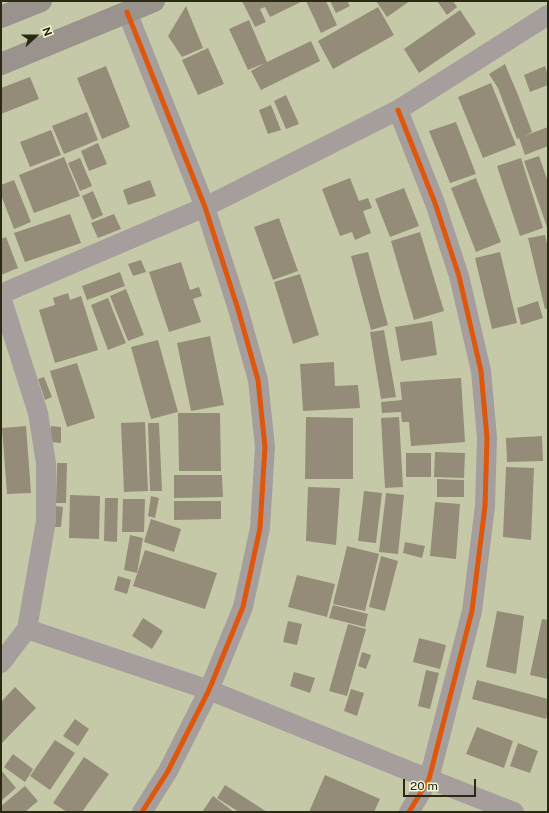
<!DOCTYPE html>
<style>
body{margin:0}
#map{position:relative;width:549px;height:813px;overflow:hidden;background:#c6c9a8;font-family:"Public Sans",sans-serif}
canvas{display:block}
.frame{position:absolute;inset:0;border:2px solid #282a12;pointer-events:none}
.north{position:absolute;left:16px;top:16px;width:40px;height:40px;-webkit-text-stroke:3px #f1f5d7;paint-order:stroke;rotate:69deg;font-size:11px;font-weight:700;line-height:16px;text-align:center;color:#282a12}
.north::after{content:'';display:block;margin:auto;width:14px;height:18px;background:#282a12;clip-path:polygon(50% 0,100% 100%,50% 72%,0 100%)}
.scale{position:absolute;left:403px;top:779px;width:73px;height:18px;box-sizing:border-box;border:2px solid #282a12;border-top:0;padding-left:5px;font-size:12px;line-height:14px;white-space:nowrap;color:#282a12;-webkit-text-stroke:3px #f1f5d7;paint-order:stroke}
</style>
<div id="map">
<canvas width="549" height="813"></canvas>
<div class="frame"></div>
<div class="north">N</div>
<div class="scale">20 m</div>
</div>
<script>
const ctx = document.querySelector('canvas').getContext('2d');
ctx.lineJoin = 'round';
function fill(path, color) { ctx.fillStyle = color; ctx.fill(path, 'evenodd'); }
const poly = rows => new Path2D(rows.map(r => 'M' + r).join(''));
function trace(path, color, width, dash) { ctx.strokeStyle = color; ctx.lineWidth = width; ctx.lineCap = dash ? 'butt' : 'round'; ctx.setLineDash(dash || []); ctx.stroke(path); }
fill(poly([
 [242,1,303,1,270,17,265,7,260,9,266,22,255,27],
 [306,1,326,1,337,25,321,33],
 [330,1,347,1,350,6,336,13],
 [376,1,410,1,387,17],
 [437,1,453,1,457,7,447,15],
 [186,6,203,48,182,57,168,36],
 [378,7,394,35,333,69,318,41],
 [460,10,476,34,419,73,404,49],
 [249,20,267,62,311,41,320,61,261,90,251,71,265,63,248,70,229,29],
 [208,48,224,84,198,95,182,60],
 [505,64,518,95,532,132,524,136,548,127,548,146,525,155,519,138,517,139,498,88,489,74],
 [106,66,130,127,102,139,77,78],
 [545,66,548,75,548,85,530,92,524,75],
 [30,77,39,99,1,114,1,88],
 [491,83,516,145,483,158,458,97],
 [286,95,299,124,286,129,274,101],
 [271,105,281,130,268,134,259,110],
 [87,112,98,140,64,154,52,126],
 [456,122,476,174,450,183,429,131],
 [51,130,61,155,30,167,20,142],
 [98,143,107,164,89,171,81,151],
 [539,156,548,182,548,230,524,161],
 [64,157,80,196,34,213,19,175],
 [80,158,92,186,80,191,68,163],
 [521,158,543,228,520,236,497,166],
 [350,178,359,201,368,198,372,208,363,211,371,233,355,240,352,232,340,236,322,189],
 [476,178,501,242,476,252,451,188],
 [14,180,31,222,14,229,1,195,1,185],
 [150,180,156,196,128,205,123,190],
 [404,188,419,226,390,237,375,199],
 [93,191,103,215,92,220,82,196],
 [70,214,81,243,25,262,14,233],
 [114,214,121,229,98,238,91,223],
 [279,218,298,271,273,280,254,227],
 [420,232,444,311,414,320,391,241],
 [545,235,548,248,548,309,545,309,528,238],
 [6,237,18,268,1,275,1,239],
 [368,252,388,325,371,330,351,256],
 [500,252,517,323,492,329,475,258],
 [141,260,146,272,133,276,128,264],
 [181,262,190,290,199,287,202,296,193,299,201,322,169,332,149,272],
 [120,272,125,286,87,300,82,286],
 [300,274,319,335,293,344,274,282],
 [126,289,144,335,128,341,110,296],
 [68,293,70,300,81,296,98,350,55,363,39,310,55,305,53,298],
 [108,298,126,343,108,350,91,305],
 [538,301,543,318,521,325,517,308],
 [432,321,437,355,401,361,395,327],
 [384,330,396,397,381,399,370,332],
 [210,336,224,405,191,411,177,343],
 [158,340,178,412,151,419,131,347],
 [334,362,335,386,358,385,360,408,303,411,300,364],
 [77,363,95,418,67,427,50,371],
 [44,377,52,397,45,400,38,379],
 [461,378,465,442,411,446,409,422,402,422,401,412,382,413,381,402,402,400,400,382],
 [178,413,220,413,221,471,179,471],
 [306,417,353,418,353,479,305,479],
 [399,417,403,487,385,488,381,418],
 [145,422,148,491,124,492,121,423],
 [148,423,159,423,162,491,150,491],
 [26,426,31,493,7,494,2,428],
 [51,426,61,427,61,443,50,442],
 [542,436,543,461,507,462,506,438],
 [435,452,465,453,464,478,434,477],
 [406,453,431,453,431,477,406,477],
 [57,463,67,463,66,503,56,503],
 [506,467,534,468,531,540,503,537],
 [174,475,222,475,223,497,174,498],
 [437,479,464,480,464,497,437,497],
 [308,487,340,488,336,545,306,541],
 [364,491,382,493,376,543,358,541],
 [386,493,404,495,398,554,379,552],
 [70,495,100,496,99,539,69,538],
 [151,496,159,498,155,518,148,516],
 [105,498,118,498,117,542,104,541],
 [123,499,145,499,144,532,122,532],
 [174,501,221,501,221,519,174,520],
 [435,502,460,504,456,559,430,556],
 [56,506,63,507,61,527,54,527],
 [151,519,181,529,174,552,144,542],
 [130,535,143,538,137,573,124,570],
 [405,542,425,546,422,558,403,553],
 [347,546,379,554,365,611,333,604],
 [145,550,217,573,205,609,133,586],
 [381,556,398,561,385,611,369,607],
 [297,575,335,584,327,617,288,607],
 [118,576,131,580,127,594,114,590],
 [333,605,368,614,365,627,329,618],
 [497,611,524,616,516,674,486,667],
 [143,618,163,631,152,649,132,636],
 [542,619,548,620,548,679,530,675],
 [288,621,302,624,297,645,283,642],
 [348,624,366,629,347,696,329,691],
 [419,638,446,645,440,669,413,662],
 [362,652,371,655,366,669,358,666],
 [426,670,439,673,430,709,418,706],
 [294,672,315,678,310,693,290,686],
 [477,680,548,699,548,711,546,719,472,699],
 [15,687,36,708,1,744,1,702],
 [351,689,364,693,357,716,344,711],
 [75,719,89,729,78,746,63,736],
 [477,727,513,741,504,768,466,754],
 [55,740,75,753,50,790,30,776],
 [518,743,538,751,530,773,510,766],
 [13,754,33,769,25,782,4,767],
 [84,757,109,774,82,812,67,812,53,803],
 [1,770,16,788,1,801],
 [325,775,380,799,374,812,309,812],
 [225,785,267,812,239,812,217,798],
 [25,786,38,801,25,812,1,812,1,806],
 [213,796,234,812,202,812]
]), '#948c78');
trace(poly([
 [127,12,205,207,238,309,258,380,265,447,260,528,243,607,209,690,168,771,142,812],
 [398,110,435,203,459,276,481,371,487,438,485,506,472,611,429,779,409,812],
 [1,294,205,207,398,110,548,15],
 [1,297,38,413,46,463,46,521,27,629,1,663],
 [27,629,209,690,429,779,514,812]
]), '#a69e9d', 20);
trace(poly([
 [1,17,41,1],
 [1,64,154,1]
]), '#9a928c', 22);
trace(poly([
 [127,12,205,207,238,309,258,380,265,447,260,528,243,607,209,690,168,771,142,812],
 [398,110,435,203,459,276,481,371,487,438,485,506,472,611,429,779,409,812]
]), '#de570c', 5);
</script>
